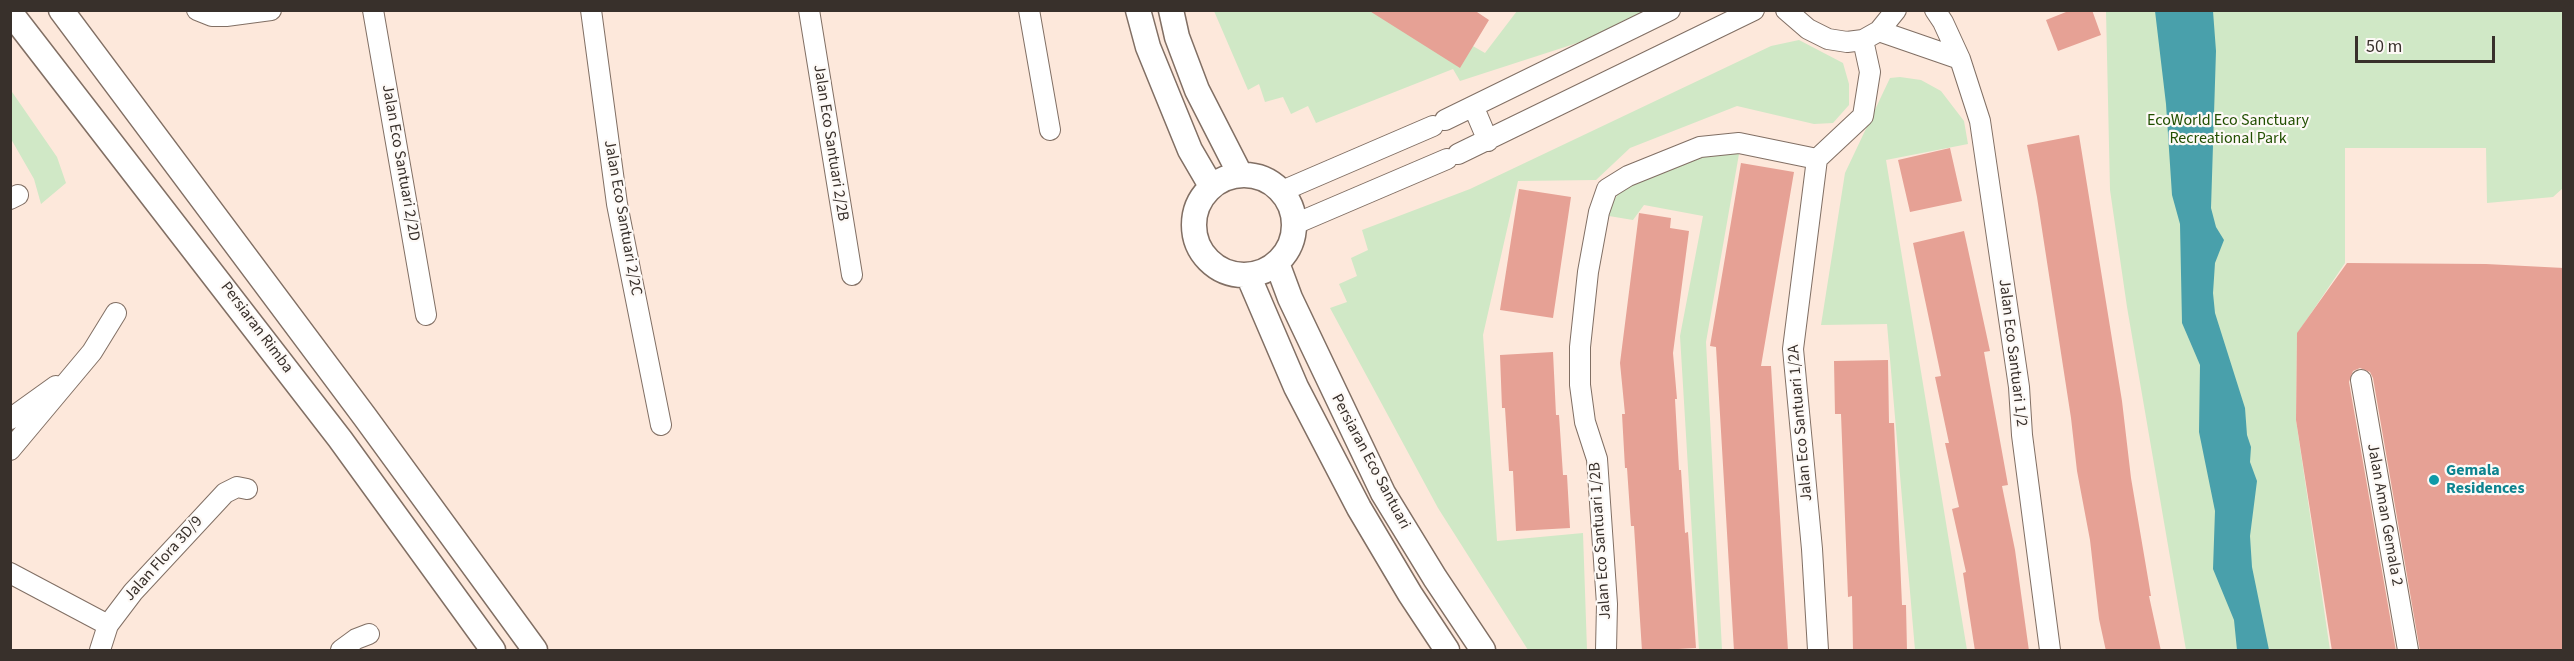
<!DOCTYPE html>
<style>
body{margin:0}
#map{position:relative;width:2574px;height:661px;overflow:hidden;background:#fde8db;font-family:"Source Sans 3",sans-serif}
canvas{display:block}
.frame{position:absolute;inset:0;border:12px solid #38302b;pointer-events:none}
.scale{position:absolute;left:2355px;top:36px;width:140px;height:27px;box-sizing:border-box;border:3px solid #38302b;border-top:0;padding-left:8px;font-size:18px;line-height:21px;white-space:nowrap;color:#38302b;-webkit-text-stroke:4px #fdf9f6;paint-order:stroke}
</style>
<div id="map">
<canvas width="2574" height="661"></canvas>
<div class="frame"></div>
<div class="scale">50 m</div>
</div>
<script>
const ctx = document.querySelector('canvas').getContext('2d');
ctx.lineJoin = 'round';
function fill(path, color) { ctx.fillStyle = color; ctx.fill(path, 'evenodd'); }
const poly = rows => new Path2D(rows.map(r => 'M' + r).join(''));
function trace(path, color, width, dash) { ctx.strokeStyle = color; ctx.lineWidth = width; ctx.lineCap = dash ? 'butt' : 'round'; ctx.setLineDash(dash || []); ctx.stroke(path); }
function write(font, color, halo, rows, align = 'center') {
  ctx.font = font + ' "Source Sans 3",sans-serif'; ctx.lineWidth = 4.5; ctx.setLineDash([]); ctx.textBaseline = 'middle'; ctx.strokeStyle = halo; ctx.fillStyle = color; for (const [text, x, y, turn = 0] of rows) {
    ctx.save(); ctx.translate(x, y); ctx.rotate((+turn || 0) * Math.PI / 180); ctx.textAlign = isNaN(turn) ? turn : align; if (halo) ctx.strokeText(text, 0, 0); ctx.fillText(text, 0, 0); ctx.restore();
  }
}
fill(poly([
 [1214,11,1412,11,1485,53,1517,11,1676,11,1460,81,1453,69,1316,123,1308,106,1291,114,1283,97,1265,102,1259,84,1248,90],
 [2106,11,2563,11,2563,188,2553,197,2487,203,2486,148,2345,148,2345,263,2297,334,2296,420,2330,650,2186,650,2127,307,2110,190],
 [1799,40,1843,63,1849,84,1849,105,1833,123,1814,124,1737,106,1630,148,1596,180,1518,181,1483,335,1497,541,1583,533,1587,650,1528,650,1438,508,1330,308,1347,302,1339,284,1357,276,1351,258,1368,250,1362,230,1470,189,1771,46],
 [1900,77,1921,80,1941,91,1964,121,1968,144,1886,160,1967,650,1915,650,1887,324,1821,325,1845,173,1890,78],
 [10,89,57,157,66,183,41,204,34,179,11,139],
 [1720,151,1739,154,1706,342,1722,650,1699,650,1680,336,1703,216,1644,205,1633,220,1609,216,1612,203,1620,191,1648,173]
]), '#d0e8c6');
fill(poly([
 [2155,11,2213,11,2216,51,2211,208,2216,227,2224,240,2215,263,2213,293,2215,313,2245,408,2247,435,2251,447,2250,462,2257,481,2250,536,2252,567,2269,650,2237,650,2234,620,2213,569,2215,511,2199,432,2200,365,2182,323,2180,224,2172,195,2166,104]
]), '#49a0ab');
fill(poly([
 [1368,10,1474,10,1489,20,1460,68],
 [2071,10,2092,10,2101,35,2058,51,2046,20],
 [2079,135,2122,401,2131,478,2151,596,2149,596,2161,651,2106,651,2099,619,2090,540,2077,471,2071,418,2037,197,2027,145],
 [1950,148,1962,201,1910,212,1898,160],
 [1741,163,1794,172,1761,366,1771,366,1788,651,1734,651,1716,347,1710,346],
 [1519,189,1571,197,1553,318,1500,310],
 [1639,213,1671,218,1670,228,1689,231,1673,353,1677,399,1675,399,1679,470,1681,470,1685,533,1688,532,1696,648,1642,651,1634,526,1631,526,1627,468,1625,468,1622,414,1625,414,1620,363],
 [1964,231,1990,351,1984,352,2008,485,2002,486,2015,550,2029,651,1975,651,1963,573,1966,572,1952,509,1959,507,1945,443,1949,443,1935,377,1941,376,1913,243],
 [2347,263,2486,264,2564,268,2564,651,2420,651,2373,378,2370,372,2360,368,2353,371,2349,382,2396,651,2332,651,2296,420,2297,333],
 [1553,352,1556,415,1559,415,1563,475,1567,475,1570,528,1516,531,1513,471,1509,471,1505,408,1502,408,1500,355],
 [1888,360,1889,423,1894,423,1902,605,1906,605,1907,651,1853,651,1852,596,1848,597,1841,414,1835,414,1834,361]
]), '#e6a195');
const minor = poly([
 [197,10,212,16,226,16,271,10],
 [373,10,426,315],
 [591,10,617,204,661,425],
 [809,10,852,275],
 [1029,10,1050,130],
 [1786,10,1808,29,1828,39,1847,42,1863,40,1879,31,1896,10],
 [1935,10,1943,22,1960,59,1980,121,2019,387,2022,435,2050,650],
 [1879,31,1960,59],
 [1474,108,1488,141],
 [1445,120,1670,10],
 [1458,154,1754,10],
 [1282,191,1433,126],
 [10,199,18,195],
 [1295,224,1447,159],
 [2361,380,2408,650],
 [10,419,56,386],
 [10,450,92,352,116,313],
 [10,573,108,625],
 [100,650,108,625,133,592,225,493,237,487,247,489],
 [341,650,356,639,369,634],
 [1606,650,1607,604,1597,459,1585,422,1580,385,1580,347,1588,272,1599,212,1607,189,1628,176,1700,147,1739,143,1817,159],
 [1818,650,1812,549,1793,349,1817,159,1863,116,1870,72,1863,40]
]);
const tertiary = poly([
 [61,10,365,417,535,650],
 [1138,10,1148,47,1170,101,1190,150,1211,186],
 [1171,10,1177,37,1197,90,1240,174],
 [10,12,340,439,493,650],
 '1194 225a50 50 0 1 1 100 0a50 50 0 1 1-100 0Z',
 [1277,263,1290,298,1383,493,1435,578,1483,650],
 [1248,275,1296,387,1359,508,1410,594,1447,650]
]);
trace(minor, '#816f64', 22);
trace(tertiary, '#816f64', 27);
trace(minor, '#fff', 20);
trace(tertiary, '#fff', 24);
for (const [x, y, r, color] of [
 [2434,480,6,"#0f9aa8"]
]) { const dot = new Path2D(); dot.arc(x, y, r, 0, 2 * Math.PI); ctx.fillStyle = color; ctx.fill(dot); trace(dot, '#fdf9f6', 2); }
write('16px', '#214f00', '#fdf9f6', [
 ["EcoWorld Eco Sanctuary",2228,121],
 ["Recreational Park",2228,139]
]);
write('16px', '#38302b', '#fdf9f6', [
 ["Jalan Eco Santuari 2/2B",830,143,81],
 ["Jalan Eco Santuari 2/2D",400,163,80],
 ["Jalan Eco Santuari 2/2C",622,218,80],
 ["Persiaran Rimba",256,328,53],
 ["Jalan Eco Santuari 1/2",2012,353,83],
 ["Jalan Eco Santuari 1/2A",1801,423,-95],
 ["Persiaran Eco Santuari",1370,462,62],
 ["Jalan Aman Gemala 2",2384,515,80],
 ["Jalan Eco Santuari 1/2B",1601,541,-94],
 ["Jalan Flora 3D/9",164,559,-48]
]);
write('bold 16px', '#0d838f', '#fdf9f6', [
 ["Gemala",2446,471],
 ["Residences",2446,489]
], 'left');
</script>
